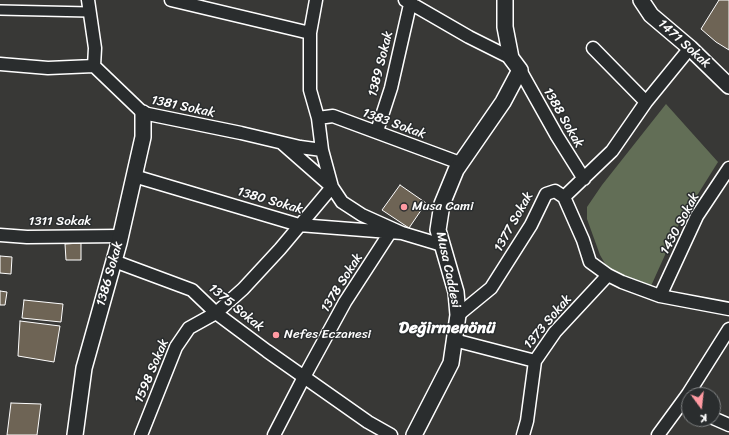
<!DOCTYPE html>
<meta charset="utf-8">
<style>
body{margin:0}
#map{position:relative;width:729px;height:435px;overflow:hidden;background:#383836;font-family:Sriracha,sans-serif}
canvas{display:block}
.north{position:absolute;left:681px;top:387px;width:40px;height:40px;box-sizing:border-box;background:#2a2d2e;border:1px solid #7f8182;border-radius:50%;rotate:165deg;font-size:11px;font-weight:700;line-height:16px;text-align:center;color:#fff}
.north::after{content:'';display:block;margin:auto;width:14px;height:18px;background:#ff9aa2;clip-path:polygon(50% 0,100% 100%,50% 72%,0 100%)}
</style>
<div id="map">
<canvas width="729" height="435"></canvas>
<div class="north">K</div>
</div>
<script>
const ctx = document.querySelector('canvas').getContext('2d');
ctx.lineJoin = 'round';
function fill(path, color) { ctx.fillStyle = color; ctx.fill(path, 'evenodd'); }
const poly = rows => new Path2D(rows.map(r => 'M' + r).join(''));
function trace(path, color, width, dash) { ctx.strokeStyle = color; ctx.lineWidth = width; ctx.lineCap = dash ? 'butt' : 'round'; ctx.setLineDash(dash || []); ctx.stroke(path); }
function write(font, color, halo, rows, align = 'center') {
  ctx.font = font + ' Sriracha,sans-serif'; ctx.lineWidth = 3; ctx.setLineDash([]); ctx.textBaseline = 'middle'; ctx.strokeStyle = halo; ctx.fillStyle = color; for (const [text, x, y, turn = 0] of rows) {
    ctx.save(); ctx.translate(x, y); ctx.rotate((+turn || 0) * Math.PI / 180); ctx.textAlign = isNaN(turn) ? turn : align; if (halo) ctx.strokeText(text, 0, 0); ctx.fillText(text, 0, 0); ctx.restore();
  }
}
fill(poly([
 [666,104,718,162,678,226,651,286,626,283,611,274,600,255,587,219,587,207,602,185]
]), '#626e56');
const building = poly([
 [719,0,729,0,729,50,716,42,701,29,719,0],
 [400,185,426,203,409,228,382,210,400,185],
 [81,243,81,260,66,260,65,244,81,243],
 [0,256,12,257,11,274,0,273,0,256],
 [0,291,7,292,5,305,0,305,0,291],
 [24,300,63,304,61,322,22,318,24,300],
 [20,321,60,326,54,362,18,356,20,321],
 [11,403,41,404,37,435,7,435,11,403]
]);
fill(building, '#6e6455');
trace(building, '#fff', 1);
const pedestrian = poly([
 [0,10,89,12]
]);
const minor = poly([
 [88,0,95,48,94,66],
 [171,0,310,33],
 [316,0,310,33,310,90,318,118,322,150,332,187],
 [405,0,469,37,511,58],
 [593,48,646,102],
 [0,64,48,68,94,66,143,113,241,133,300,147,322,150],
 [520,70,557,136,584,179],
 [318,118,333,116,460,163],
 [377,131,391,88,411,0],
 [283,144,332,187,342,202,362,215,402,233,442,245],
 [134,176,299,225,402,233],
 [564,197,583,240,590,262,608,275,622,282,660,296,729,309],
 [564,197,612,151,646,102,690,48],
 [0,235,27,237,120,236],
 [114,261,192,290,216,313,267,351,368,422,391,435],
 [660,296,697,216,729,168],
 [458,315,491,288,531,225,546,194,555,191,564,197],
 [454,340,535,361],
 [713,418,729,425],
 [141,435,176,347,189,328,216,313,243,289,280,249,332,187],
 [274,435,304,377,345,302,391,231],
 [523,435,527,421,535,361,555,332,608,275],
 [658,435,688,394,729,329]
]);
const tertiary = poly([
 [641,0,651,15,690,48,729,86],
 [75,435,84,368,119,243,143,137,143,113],
 [414,435,451,363,458,315,456,292,438,230,442,204,456,170,503,102,520,70,511,58,505,27,505,0]
]);
trace(pedestrian, '#fff', 12);
trace(minor, '#fff', 15);
trace(tertiary, '#fff', 18);
trace(pedestrian, '#2a2d2e', 9);
trace(minor, '#2a2d2e', 12);
trace(tertiary, '#2a2d2e', 15);
for (const [x, y, r, color] of [
 [404,207,4,"#ff9aa2"],
 [276,335,4,"#ff9aa2"]
]) { const dot = new Path2D(); dot.arc(x, y, r, 0, 2 * Math.PI); ctx.fillStyle = color; ctx.fill(dot); trace(dot, '#2a2d2e', 1.5); }
write('13px', '#fff', '#2a2d2e', [
 ["1471 Sokak",684,44,42],
 ["1389 Sokak",381,64,-76],
 ["1381 Sokak",183,107,12],
 ["1388 Sokak",563,118,60],
 ["1383 Sokak",394,124,20],
 ["1380 Sokak",270,201,16],
 ["1311 Sokak",60,222],
 ["1377 Sokak",514,222,-61],
 ["1430 Sokak",680,224,-62],
 ["Musa Caddesi",448,270,78],
 ["1386 Sokak",110,274,-74],
 ["1378 Sokak",342,283,-58],
 ["1375 Sokak",236,308,39],
 ["1373 Sokak",548,322,-50],
 ["1598 Sokak",152,371,-67]
]);
write('13px', '#fff', '#2a2d2e', [
 ["Musa Cami",412,207],
 ["Nefes Eczanesi",284,335]
], 'left');
write('bold 17px', '#fff', '#2a2d2e', [
 ["Değirmenönü",447,329]
]);
</script>
